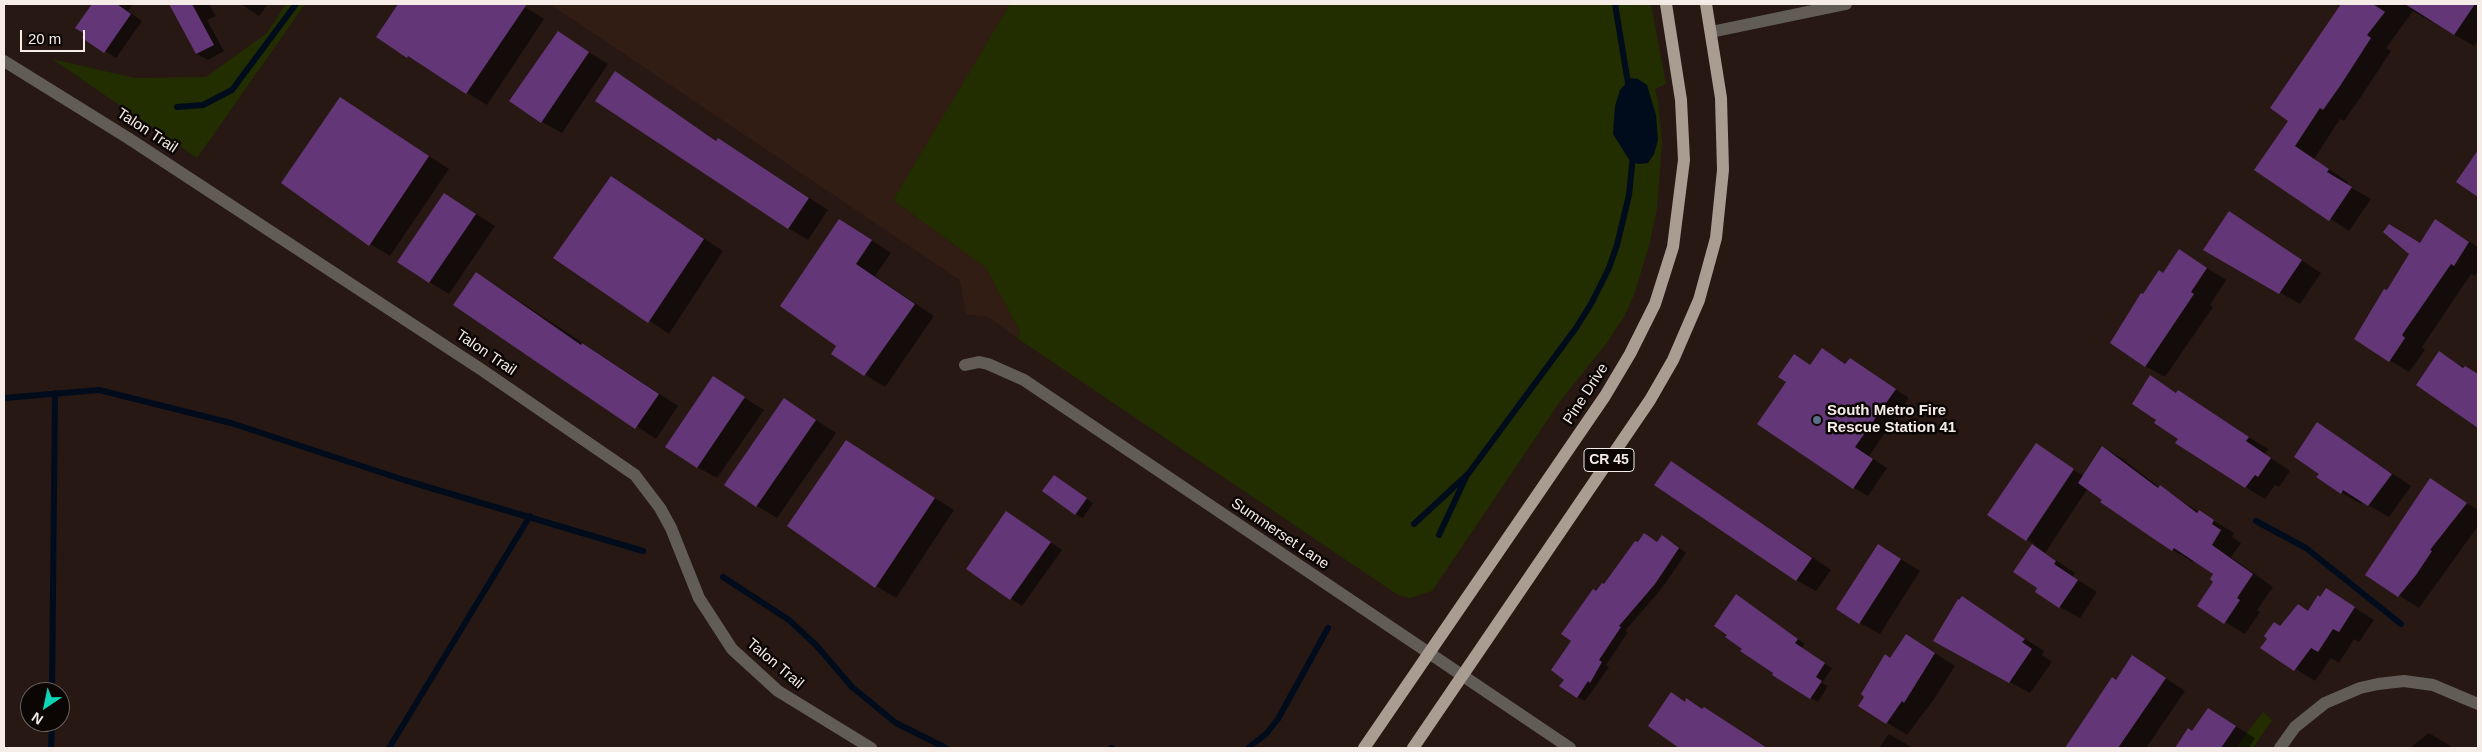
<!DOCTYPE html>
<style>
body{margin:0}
#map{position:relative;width:2482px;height:752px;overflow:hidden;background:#271813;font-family:Arial,sans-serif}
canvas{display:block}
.frame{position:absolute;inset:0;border:5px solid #f6ece7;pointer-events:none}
.north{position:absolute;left:20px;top:682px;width:50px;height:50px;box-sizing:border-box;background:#0b0604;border:1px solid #69625f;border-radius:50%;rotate:214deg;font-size:14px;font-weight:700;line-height:20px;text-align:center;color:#f6ece7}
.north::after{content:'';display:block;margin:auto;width:18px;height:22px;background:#0dd5b5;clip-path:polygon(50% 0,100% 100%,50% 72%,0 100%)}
.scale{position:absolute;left:20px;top:30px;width:65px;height:22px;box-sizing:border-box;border:2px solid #f6ece7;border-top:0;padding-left:6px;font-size:15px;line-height:18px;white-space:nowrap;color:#f6ece7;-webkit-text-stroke:4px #0b0604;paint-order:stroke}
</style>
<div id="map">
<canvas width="2482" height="752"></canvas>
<div class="frame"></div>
<div class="north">N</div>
<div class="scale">20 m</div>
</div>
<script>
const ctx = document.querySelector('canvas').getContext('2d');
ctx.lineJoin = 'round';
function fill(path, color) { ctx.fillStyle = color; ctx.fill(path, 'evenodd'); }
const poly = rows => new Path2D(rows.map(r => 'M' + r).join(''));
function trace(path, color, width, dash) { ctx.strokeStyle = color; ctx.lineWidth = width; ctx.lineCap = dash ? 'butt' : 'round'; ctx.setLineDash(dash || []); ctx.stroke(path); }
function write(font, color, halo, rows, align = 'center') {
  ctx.font = font + ' Arial,sans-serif'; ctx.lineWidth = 5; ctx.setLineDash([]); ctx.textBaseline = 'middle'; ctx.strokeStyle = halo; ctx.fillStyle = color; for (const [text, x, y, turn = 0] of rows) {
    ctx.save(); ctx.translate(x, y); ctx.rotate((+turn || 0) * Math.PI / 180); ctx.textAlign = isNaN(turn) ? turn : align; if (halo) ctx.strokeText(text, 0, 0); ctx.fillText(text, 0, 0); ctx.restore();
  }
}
fill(poly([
 [550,4,1010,4,893,200,986,268,1020,332,1017,338,989,317,966,314,960,280]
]), '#321d15');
fill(poly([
 [286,4,305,4,197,158,52,59,135,78,206,77,267,33],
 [1010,4,1651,4,1666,84,1655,89,1658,101,1662,143,1657,209,1649,246,1634,295,1624,317,1606,344,1561,400,1432,591,1410,598,1398,595,1017,338,1020,332,986,268,893,200],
 [2263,712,2272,720,2253,748,2236,748]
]), '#222d00');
fill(poly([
 [1631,78,1638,79,1647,85,1656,115,1658,140,1654,154,1648,163,1638,164,1630,161,1613,134,1615,106,1620,90]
]), '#000c1c');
fill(poly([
 [93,4,133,4,128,11,142,21,116,58,84,38,86,34,77,27],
 [170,4,209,4,216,16,207,20,224,51,208,60,197,54],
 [241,4,268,4,259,16],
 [399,4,520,4,544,19,487,105,377,37],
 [2342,4,2478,4,2478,40,2474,46,2413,11,2386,48,2391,51,2360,98,2344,121,2340,119,2314,159,2348,182,2346,185,2371,199,2349,231,2256,170,2290,121,2330,24],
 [558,33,608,64,562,133,542,122],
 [615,73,717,141,718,139,738,151,828,210,808,240,788,228],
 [341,99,449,169,390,256,370,244,283,183],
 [612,178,723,251,669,334,555,257],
 [445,194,495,226,449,294,429,282],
 [2229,213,2321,273,2300,304,2205,250],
 [2436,221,2478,247,2478,271,2475,276,2471,274,2422,347,2425,350,2409,372,2389,360,2388,292],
 [859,232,891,253,875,276,934,316,885,387,833,354,838,346],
 [2180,251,2226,280,2210,305,2213,307,2165,377,2145,366,2143,296,2164,274],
 [477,273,678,406,656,439,455,305],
 [1823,350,1846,364,1850,359,1909,398,1869,456,1887,468,1868,496,1854,488,1812,366],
 [2439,353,2478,375,2478,425,2418,385],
 [2151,377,2268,449,2265,454,2290,471,2279,487,2275,485,2265,499,2245,487,2179,439,2158,420],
 [713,378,764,410,717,478,697,467],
 [784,399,836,433,777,518,757,506],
 [2318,424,2411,486,2389,517,2363,502,2361,504,2342,493,2321,473],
 [847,442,954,510,896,598,876,586],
 [2036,445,2085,477,2103,447,2123,459,2160,488,2234,533,2232,537,2241,543,2231,557,2273,587,2257,610,2260,612,2245,634,2199,606,2215,581,2215,573,2194,560,2193,562,2173,550,2102,502,2104,499,2088,488,2045,553,2075,573,2073,577,2097,592,2080,618,2060,607,2039,588,2015,572,2034,544,2026,539],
 [1671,462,1831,570,1816,591,1796,580],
 [1055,476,1093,503,1083,518,1075,514],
 [2430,480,2478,510,2478,526,2419,608,2366,575],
 [1007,513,1062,550,1022,606,967,568],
 [1670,541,1686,553,1662,588,1625,631,1628,632,1606,665,1609,667,1585,701,1577,697,1572,641,1597,593,1658,543],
 [1879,546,1920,571,1880,634,1860,623],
 [2327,590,2374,620,2359,642,2354,639,2339,663,2331,658,2315,681,2262,648,2281,628,2309,612],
 [1737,595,1805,644,1801,648,1832,668,1822,683,1828,686,1818,702,1793,688,1742,651,1744,648],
 [1963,598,2044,651,2042,655,2052,662,2030,693,1954,652],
 [1927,648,1955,666,1934,699,1907,735,1860,706,1891,659],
 [2152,669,2185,691,2146,748,2066,748,2112,678,2117,681],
 [1685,703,1711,713,1764,748,1685,748,1650,726],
 [2209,710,2255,738,2249,748,2177,748,2189,730,2193,732],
 [2429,733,2449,745,2452,748,2410,748],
 [1889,734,1913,748,1914,748,1879,748]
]), '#0007');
trace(poly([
 [1615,4,1629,89],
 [177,107,203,105,232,90,296,4],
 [4,398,99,390,231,423,404,480,643,551],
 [2256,521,2306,548,2401,624],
 [1414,524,1468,474,1576,328,1591,304,1609,268,1617,245,1629,195,1633,155],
 [1439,535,1466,477],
 [723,577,789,620,816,645,852,687,896,723,946,748],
 [52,692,55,393],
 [51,748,52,722],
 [389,748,530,516],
 [1111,748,1112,748],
 [1248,748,1266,734,1278,719,1328,628]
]), '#000c1c', 6);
fill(poly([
 [92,4,117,4,131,14,104,53,82,38,85,34,75,28],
 [169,4,192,4,214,45,196,54],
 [398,4,527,4,466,94,408,56,407,58,376,37],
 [2341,4,2373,4,2385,12,2367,35,2371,38,2340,86,2323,110,2320,108,2295,146,2329,169,2327,172,2352,187,2329,221,2254,170,2288,121,2270,108],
 [2405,4,2475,4,2454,35],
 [558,31,589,52,541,123,509,101],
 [615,71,716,141,718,138,809,198,788,229,595,101],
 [340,97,429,156,369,246,281,183],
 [2478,150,2478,197,2456,182],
 [611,176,704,239,648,323,553,258],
 [444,193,476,214,429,283,397,262],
 [2229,211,2302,260,2279,294,2203,250],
 [839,219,872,240,856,264,915,304,864,376,831,354,836,346,780,306],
 [2435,219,2469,242,2454,266,2451,264,2402,335,2405,338,2389,362,2354,339,2384,289,2387,290,2409,254,2383,232,2389,224,2420,243],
 [2179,249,2207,268,2191,292,2194,294,2145,367,2110,343,2141,293,2143,294,2159,270,2163,273],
 [476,272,581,345,582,343,659,394,635,429,453,305],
 [1822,348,1845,364,1850,358,1896,389,1855,447,1873,459,1853,489,1757,424,1786,382,1778,377,1794,354,1810,365],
 [2439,351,2463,368,2465,366,2478,374,2478,428,2416,385],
 [2150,375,2176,393,2178,390,2249,437,2246,441,2271,458,2258,477,2255,475,2245,488,2175,443,2178,439,2154,423,2156,420,2132,404],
 [713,376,745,397,697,468,665,447],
 [784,398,816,420,756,507,724,485],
 [2317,422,2392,474,2368,506,2343,490,2341,494,2316,477,2319,474,2294,457],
 [846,440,935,498,875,588,787,526],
 [2036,443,2074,469,2026,541,1987,515],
 [2102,446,2158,488,2160,485,2197,513,2199,510,2214,520,2212,524,2221,530,2212,545,2253,574,2237,598,2240,600,2224,624,2197,606,2213,582,2210,579,2213,574,2174,548,2172,551,2151,537,2100,502,2102,500,2078,483],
 [1671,461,1812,558,1796,581,1654,485],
 [1054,475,1087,498,1075,515,1042,491],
 [2430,478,2467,503,2430,550,2432,551,2416,575,2398,597,2365,575],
 [1006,511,1051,542,1010,600,966,569],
 [1644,533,1657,542,1662,535,1679,548,1655,584,1619,626,1621,627,1599,660,1602,662,1590,683,1588,681,1577,698,1559,686,1564,680,1551,670,1571,641,1561,634,1593,589,1596,591,1602,583,1604,584,1635,541,1638,542],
 [1878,544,1901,559,1859,624,1836,609],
 [2032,544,2056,561,2054,564,2078,580,2059,608,2035,592,2037,588,2013,572],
 [2326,588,2355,607,2339,632,2333,629,2318,652,2311,648,2294,671,2260,648,2267,639,2264,636,2274,622,2280,626,2298,604,2308,611,2318,595,2320,597],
 [1736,594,1798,639,1795,643,1825,663,1816,677,1822,681,1810,699,1772,675,1773,673,1740,651,1742,649,1725,637,1727,635,1714,626],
 [1962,596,2025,639,2022,642,2032,649,2009,683,1933,641,1958,599,1959,600],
 [1906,634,1935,653,1904,703,1902,701,1886,724,1858,706,1864,697,1861,694,1885,654,1890,658],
 [2132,655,2166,678,2118,748,2065,748,2112,677,2116,680],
 [1671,692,1685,702,1686,698,1702,709,1704,707,1767,748,1679,748,1648,726],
 [2208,708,2236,726,2221,748,2175,748,2188,728,2192,731]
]), '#633777');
trace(poly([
 [1711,32,1846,4],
 [4,61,128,138,482,370,635,475,660,508,671,528,699,598,732,649,778,691,871,748],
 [965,365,979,362,988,364,1024,380,1570,748],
 [2280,748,2295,727,2325,703,2360,688,2378,684,2404,681,2433,685,2478,704]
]), '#625c57', 12);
trace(poly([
 [1364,748,1605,396,1630,354,1655,304,1673,247,1684,160,1681,100,1666,4],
 [1413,748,1650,400,1673,360,1699,300,1716,238,1723,170,1721,98,1706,4]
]), '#a99c91', 12);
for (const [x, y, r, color] of [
 [1817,420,5,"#5c6f8a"]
]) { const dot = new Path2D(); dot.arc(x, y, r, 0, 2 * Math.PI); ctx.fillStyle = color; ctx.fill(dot); trace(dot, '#0b0604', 2); }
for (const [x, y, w] of [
 [1609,460,50]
]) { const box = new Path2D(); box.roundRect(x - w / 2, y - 11.5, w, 23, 4); ctx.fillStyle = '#0b0604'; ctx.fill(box); trace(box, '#f6ece7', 1); }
write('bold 14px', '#f6ece7', null, [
 ["CR 45",1609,460]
]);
write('15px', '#f6ece7', '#0b0604', [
 ["Talon Trail",147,131,33],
 ["Talon Trail",486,353,34],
 ["Pine Drive",1586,394,-57],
 ["Summerset Lane",1280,534,34],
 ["Talon Trail",775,664,40]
]);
write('bold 15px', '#f6ece7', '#0b0604', [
 ["South Metro Fire",1827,411],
 ["Rescue Station 41",1827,428]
], 'left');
</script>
